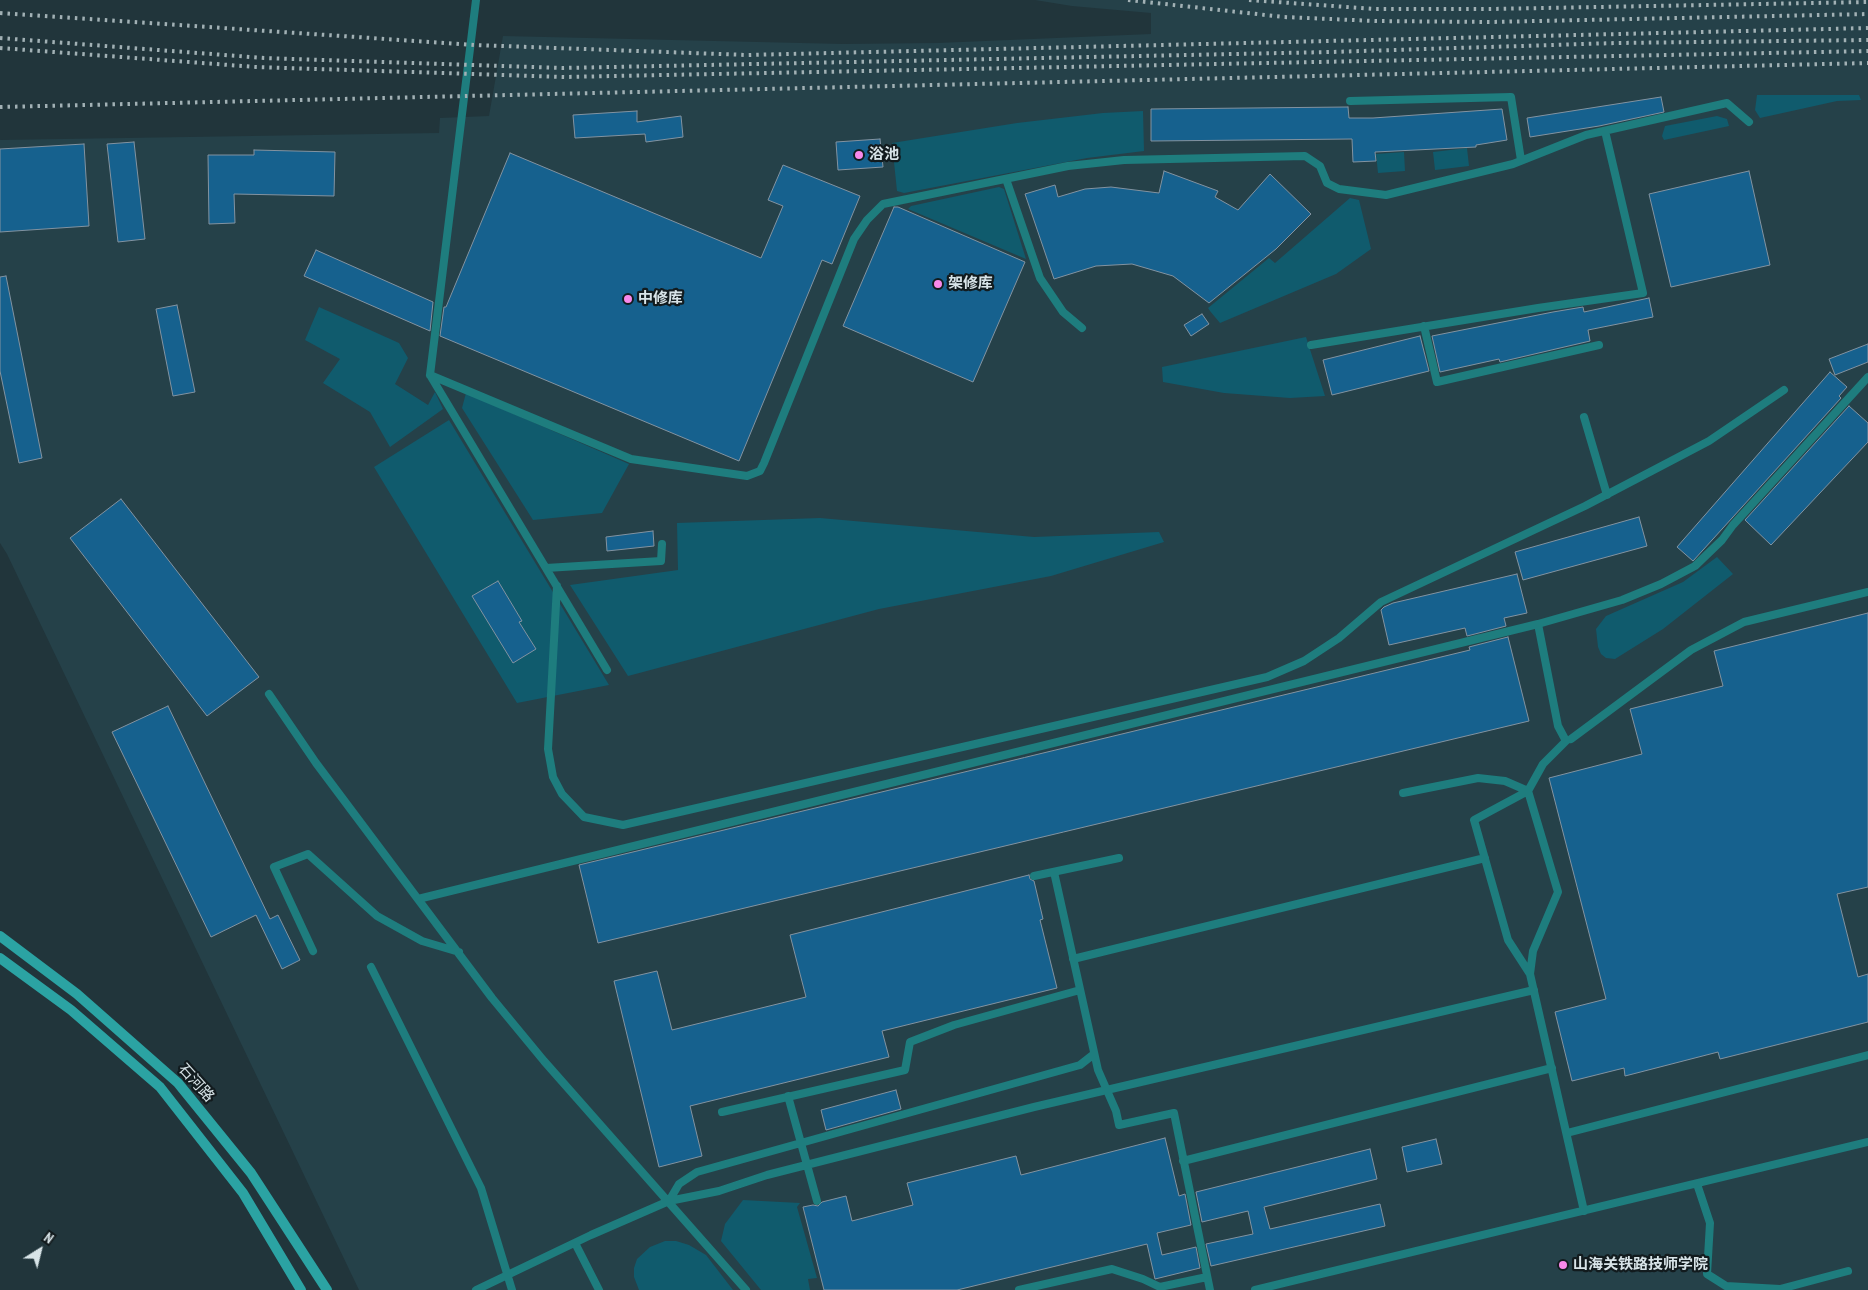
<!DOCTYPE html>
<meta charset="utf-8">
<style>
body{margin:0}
#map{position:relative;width:1868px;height:1290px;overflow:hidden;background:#21353b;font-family:"PT Sans Narrow",sans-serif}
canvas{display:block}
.north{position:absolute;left:15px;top:1225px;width:50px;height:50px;-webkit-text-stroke:4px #121b1e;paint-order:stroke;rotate:36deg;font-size:14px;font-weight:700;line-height:20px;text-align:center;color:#d8e4e8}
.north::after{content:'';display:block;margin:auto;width:18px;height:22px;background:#d8e4e8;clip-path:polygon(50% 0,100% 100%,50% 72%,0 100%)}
</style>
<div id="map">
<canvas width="1868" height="1290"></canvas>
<div class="north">N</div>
</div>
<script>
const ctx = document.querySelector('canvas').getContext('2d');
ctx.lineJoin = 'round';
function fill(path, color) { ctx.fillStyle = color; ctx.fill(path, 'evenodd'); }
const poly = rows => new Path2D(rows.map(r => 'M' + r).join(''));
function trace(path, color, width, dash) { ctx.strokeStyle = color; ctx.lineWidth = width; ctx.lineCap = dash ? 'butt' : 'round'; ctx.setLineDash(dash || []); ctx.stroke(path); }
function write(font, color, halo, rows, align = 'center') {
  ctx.font = font + ' "PT Sans Narrow","Noto Sans SC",sans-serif'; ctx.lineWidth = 4.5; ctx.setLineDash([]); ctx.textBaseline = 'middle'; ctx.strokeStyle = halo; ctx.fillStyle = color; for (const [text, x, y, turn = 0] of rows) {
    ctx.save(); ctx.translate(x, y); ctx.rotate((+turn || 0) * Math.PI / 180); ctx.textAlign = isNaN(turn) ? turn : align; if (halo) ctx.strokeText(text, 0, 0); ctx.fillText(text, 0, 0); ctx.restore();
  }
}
fill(poly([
 [1035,0,1868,0,1868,1290,359,1290,7,554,0,543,0,140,439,133,440,118,489,116,503,36,843,44,938,43,1151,34,1151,13,1072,6]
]), '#254149');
fill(poly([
 [1757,95,1859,95,1861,100,1837,101,1760,118,1755,110],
 [1143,111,1144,151,1087,158,904,193,897,191,892,143,1017,123,1103,113],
 [1717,116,1727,119,1729,126,1664,140,1662,136,1665,126],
 [1467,148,1469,166,1435,170,1433,152],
 [1404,152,1405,171,1378,173,1376,154],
 [999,187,1004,189,1026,259,908,209,911,206],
 [1350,198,1359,200,1371,249,1336,274,1220,323,1210,311,1208,308,1269,258,1275,263],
 [319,307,399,343,408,358,395,384,428,405,435,392,443,409,390,447,370,412,323,383,340,359,305,340],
 [1306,337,1325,396,1290,398,1224,393,1163,382,1162,367],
 [466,393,629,464,602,513,533,520,462,408],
 [449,420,609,685,517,703,374,467],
 [820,518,1034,537,1159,532,1164,542,1051,576,879,609,628,676,570,585,678,570,677,523],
 [1717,557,1733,574,1663,629,1615,659,1606,658,1601,654,1598,647,1596,629,1606,616,1683,582],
 [743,1200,800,1203,797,1207,817,1278,808,1279,810,1290,761,1290,721,1241,725,1224],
 [665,1241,676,1241,689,1245,706,1255,733,1290,639,1290,634,1277,634,1268,637,1259,650,1247]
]), '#105b6d');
const building = poly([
 [1661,97,1664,112,1599,126,1530,137,1527,118,1661,97],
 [1348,107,1349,118,1373,118,1502,109,1507,140,1476,145,1476,147,1375,152,1376,161,1353,162,1352,139,1151,141,1151,109,1348,107],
 [637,111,637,122,681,116,683,137,646,142,645,134,575,138,573,115,637,111],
 [880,139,883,167,838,170,836,142,880,139],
 [134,142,145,239,118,242,107,144,134,142],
 [84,144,89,226,0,232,0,149,84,144],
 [254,150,335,152,334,196,234,194,235,223,209,224,208,155,254,155,254,150],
 [510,153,761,258,783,206,768,200,783,165,860,196,832,264,822,260,739,461,440,336,444,307,446,307,510,153],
 [1164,171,1218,191,1215,197,1238,210,1270,174,1311,214,1276,249,1209,303,1173,276,1132,264,1096,266,1054,279,1025,194,1055,185,1058,197,1085,189,1111,187,1159,193,1164,171],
 [1749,171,1770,265,1671,287,1649,194,1749,171],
 [894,207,898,207,1025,262,973,382,843,326,894,207],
 [316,250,433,302,430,331,304,276,316,250],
 [6,276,42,458,19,463,0,371,0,277,6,276],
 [1649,298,1653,317,1588,330,1590,341,1500,362,1499,359,1440,372,1432,336,1553,312,1583,307,1584,312,1649,298],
 [177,305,195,392,173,396,156,309,177,305],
 [1202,314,1209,324,1191,336,1184,325,1202,314],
 [1420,336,1429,371,1332,395,1323,360,1420,336],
 [1868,344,1868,362,1835,375,1829,359,1868,344],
 [1830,372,1847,387,1839,396,1841,398,1693,561,1677,547,1830,372],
 [1849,406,1868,423,1868,442,1771,545,1745,520,1849,406],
 [121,499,259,677,207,716,70,538,121,499],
 [1639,517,1647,546,1523,580,1515,552,1639,517],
 [653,531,654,546,607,551,606,537,653,531],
 [1517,574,1527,613,1504,618,1506,626,1467,636,1465,628,1389,645,1381,610,1384,607,1393,603,1517,574],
 [498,581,522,621,519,622,536,649,513,663,472,596,498,581],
 [1868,613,1868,887,1837,894,1858,977,1868,974,1868,1022,1720,1059,1718,1052,1625,1076,1624,1068,1572,1081,1555,1012,1606,999,1549,778,1642,754,1630,709,1723,686,1714,651,1868,613],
 [1508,637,1529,721,598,943,579,865,1470,650,1469,647,1508,637],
 [168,706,270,919,278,915,300,960,282,969,256,915,211,937,112,732,168,706],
 [1029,875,1030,879,1034,881,1043,919,1040,920,1057,988,882,1031,889,1057,690,1106,702,1156,659,1167,614,981,657,971,672,1030,806,997,790,935,1029,875],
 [896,1090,901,1109,826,1130,821,1110,896,1090],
 [1165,1138,1179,1196,1185,1194,1191,1225,1157,1233,1162,1255,1196,1247,1200,1268,1155,1279,1147,1244,957,1290,824,1290,803,1207,813,1205,818,1206,822,1202,846,1196,852,1221,913,1205,907,1183,1016,1156,1021,1175,1165,1138],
 [1436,1139,1442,1164,1407,1172,1402,1147,1436,1139],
 [1370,1149,1377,1179,1264,1207,1270,1229,1380,1204,1385,1226,1211,1266,1206,1244,1253,1234,1248,1211,1202,1222,1196,1192,1370,1149]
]);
fill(building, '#16618e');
trace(building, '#8293a1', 1);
trace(poly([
 [476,0,430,375,607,670],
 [1350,101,1511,97,1521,160],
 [1006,179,1040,278,1063,312,1082,328],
 [1424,326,1437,382,1599,345],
 [1311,345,1538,308,1643,293,1605,131],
 [430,375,631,459,747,476,760,471,764,463,854,239,867,220,883,204,1068,166,1124,160,1305,156,1320,166,1327,183,1339,189,1386,195,1513,164,1586,135,1727,103,1749,122],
 [1584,417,1607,495],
 [546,568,661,561,662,544],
 [557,586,548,749,553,777,562,794,584,817,623,825,1267,677,1304,661,1339,638,1381,602,1585,506,1709,441,1784,390],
 [1538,624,1622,600,1661,584,1695,566,1722,540,1733,525,1868,377],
 [269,694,316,763,492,998,544,1061,746,1290],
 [1571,739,1691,650,1744,622,1868,592],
 [1403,793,1478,778,1505,781,1528,791,1474,820,1508,940,1530,974],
 [1054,872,1098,1070,1116,1111,1119,1125,1174,1113,1210,1290],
 [1034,876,1119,858],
 [418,899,1538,624,1558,726,1566,741,1543,764,1528,791,1558,892,1533,951,1530,974,1584,1211],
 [313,951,274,867,308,854,377,916,422,941,459,952],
 [1073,959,1485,858],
 [371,967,481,1188,512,1290],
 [788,1096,817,1201],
 [722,1112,905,1070,910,1042,954,1025,1080,990],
 [1567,1133,1868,1055],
 [1183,1161,1552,1068],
 [1697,1184,1710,1223,1707,1274,1726,1286,1780,1289,1848,1271],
 [669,1201,679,1184,697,1172,1080,1065,1094,1054],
 [575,1243,599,1290],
 [476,1290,591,1235,669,1201,719,1191,767,1175,1034,1107,1534,990],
 [1019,1290,1112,1269,1143,1279,1160,1287,1207,1277],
 [1255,1290,1868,1142]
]), '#1e7d7e', 8);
trace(poly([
 [0,936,77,994,178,1083,251,1173,327,1290],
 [0,958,71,1010,160,1087,243,1193,301,1290]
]), '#2ba3a3', 10);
trace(poly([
 [1128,0,1284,17,1375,21,1490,22,1868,14],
 [1249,0,1375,9,1490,9,1868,2],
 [0,13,475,45,747,55,1868,28],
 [0,38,264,58,563,68,1330,52,1616,43,1868,40],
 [0,48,256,67,565,77,1868,51],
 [0,107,1868,63]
]), '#a2b1b5', 4, [2.5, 5]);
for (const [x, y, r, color] of [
 [859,155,5,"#f888ea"],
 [938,284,5,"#f888ea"],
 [628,299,5,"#f888ea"],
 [1563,1265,5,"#f888ea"]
]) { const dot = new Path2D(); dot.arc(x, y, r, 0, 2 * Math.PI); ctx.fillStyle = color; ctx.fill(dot); trace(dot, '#121b1e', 2); }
write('bold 15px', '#d8e4e8', '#121b1e', [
 ["浴池",869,155],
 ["架修库",948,284],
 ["中修库",638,299],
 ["山海关铁路技师学院",1573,1265]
], 'left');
write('15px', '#d8e4e8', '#121b1e', [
 ["石河路",196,1083,48]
]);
</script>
